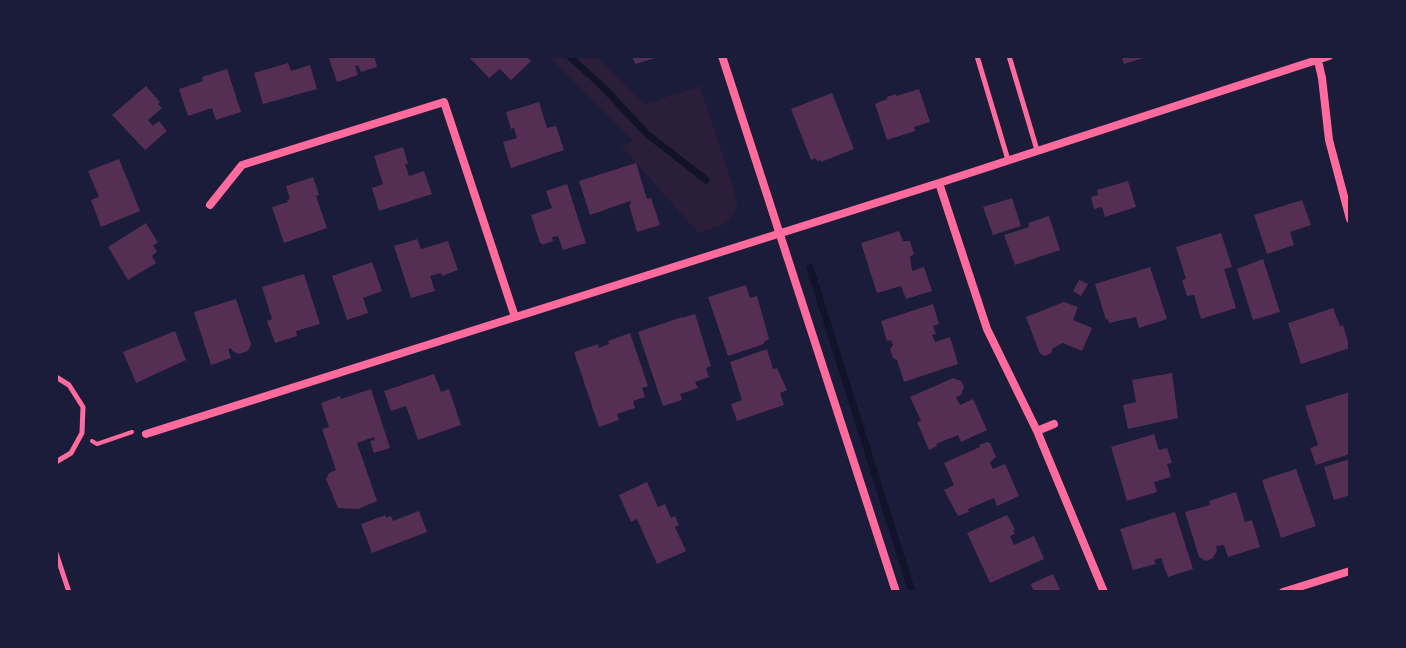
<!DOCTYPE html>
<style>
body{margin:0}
#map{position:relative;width:1406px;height:648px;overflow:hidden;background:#1b1b3a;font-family:Spectral,serif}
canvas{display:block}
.frame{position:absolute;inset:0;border:58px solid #1b1b3a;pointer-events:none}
</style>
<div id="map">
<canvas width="1406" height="648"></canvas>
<div class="frame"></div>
</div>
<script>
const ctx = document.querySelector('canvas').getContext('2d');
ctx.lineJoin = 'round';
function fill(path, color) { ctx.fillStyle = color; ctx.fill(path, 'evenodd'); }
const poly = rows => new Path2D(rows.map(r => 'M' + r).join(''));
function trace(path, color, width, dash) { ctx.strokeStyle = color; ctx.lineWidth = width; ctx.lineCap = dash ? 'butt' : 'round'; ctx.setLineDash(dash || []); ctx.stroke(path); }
fill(poly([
 [548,56,597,56,645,104,700,86,736,197,737,207,730,220,720,226,698,233,621,146,633,141]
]), '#2a1e3b');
trace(poly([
 [569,56,602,86,647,134,706,180],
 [810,268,912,592]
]), '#12122b', 7);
fill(poly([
 [328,56,374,56,377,67,361,72,358,65,355,66,358,75,337,82],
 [472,56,526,56,531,61,511,80,500,69,489,78,470,58],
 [632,56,658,56,659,57,635,64],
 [1121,56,1147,56,1147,57,1124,64],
 [288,63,291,71,310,65,317,89,263,104,254,73],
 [227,69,241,112,216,120,212,108,188,116,179,89,203,81,202,77],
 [146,86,160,102,158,104,162,108,148,120,153,126,159,121,167,131,145,150,112,115],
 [919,89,930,122,914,127,915,131,887,140,875,104,887,99,887,97,896,94,896,96],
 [832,93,854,149,821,162,821,160,817,161,816,158,811,160,791,109],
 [539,102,547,128,556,126,564,150,511,168,503,142,517,138,514,128,511,129,506,112],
 [403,147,408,164,405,164,409,176,424,171,432,194,379,211,372,188,383,184,374,156],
 [119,159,140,211,101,227,91,200,99,197,88,171],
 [636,163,647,199,651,198,660,225,637,232,629,205,631,204,630,201,590,215,579,181],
 [313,177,319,195,316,196,327,228,284,243,272,207,288,202,287,200,290,199,286,186],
 [1128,181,1136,207,1105,217,1102,207,1094,209,1091,197,1098,195,1097,190],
 [567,184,586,243,563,250,558,236,552,237,553,241,542,245,542,243,540,243,531,215,552,208,546,191],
 [1012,198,1021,226,993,235,983,207],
 [1302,200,1311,225,1290,232,1294,245,1267,254,1254,215],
 [1049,216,1060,250,1015,265,1004,235,1029,227,1028,223],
 [146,223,158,243,153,245,157,252,152,256,156,263,128,280,108,247],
 [899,231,903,241,910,241,914,254,910,257,912,271,924,267,932,291,906,299,901,286,877,293,861,243],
 [1221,233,1232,267,1224,269,1236,308,1201,319,1194,295,1187,296,1182,280,1186,279,1176,247],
 [417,239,421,249,448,241,458,270,442,276,441,273,430,276,435,291,411,298,394,246],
 [1263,259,1280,312,1253,320,1237,269],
 [372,262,382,291,363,298,368,313,347,320,332,276],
 [1150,267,1167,319,1139,328,1136,317,1109,323,1108,319,1106,320,1095,284],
 [304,274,320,324,296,331,297,336,275,343,267,321,272,319,262,287],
 [1079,280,1088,284,1081,296,1073,291],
 [746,285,750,298,757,296,769,339,764,342,764,344,728,356,708,297],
 [236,299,251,344,248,351,239,354,232,351,231,348,228,349,231,358,211,365,194,312],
 [1064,302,1078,307,1073,320,1092,328,1082,351,1063,343,1053,348,1051,353,1045,356,1040,354,1026,317],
 [933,304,939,324,933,326,936,334,932,335,935,342,950,337,958,364,904,382,897,360,893,358,890,349,893,345,891,340,887,341,881,321],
 [1333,308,1340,326,1343,325,1350,348,1301,364,1288,323],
 [695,314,711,366,706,368,709,377,695,382,698,388,680,394,682,400,663,406,638,332,682,317,682,318],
 [175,331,186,360,136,383,123,352],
 [630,333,648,386,642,388,645,397,633,401,635,408,617,414,619,420,599,427,574,352,598,344,599,348,609,344,608,341],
 [767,349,773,369,777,368,787,390,780,393,784,405,737,421,731,404,742,400,730,362],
 [1172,373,1178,418,1128,429,1123,405,1136,402,1132,380],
 [434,374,441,392,449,389,461,425,418,440,406,406,391,411,384,391],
 [953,378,961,381,964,387,961,395,956,397,960,405,973,399,987,430,961,442,958,435,936,444,937,446,929,450,917,422,921,421,910,397],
 [371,389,390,448,374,453,370,441,375,440,374,437,357,443,377,501,358,509,338,508,326,479,329,473,336,470,322,429,329,427,321,403,340,396,341,399],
 [1350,392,1350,454,1316,465,1310,448,1318,445,1305,406],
 [1154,434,1159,450,1167,448,1172,463,1167,464,1171,477,1154,482,1157,492,1127,501,1111,447],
 [987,442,990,443,996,457,990,462,993,469,1005,464,1019,496,997,506,994,498,968,509,969,512,958,516,944,490,954,485,944,463,980,447,979,445],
 [1350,459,1350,495,1334,500,1324,467],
 [1296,469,1316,526,1281,538,1262,480],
 [647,482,658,507,665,504,671,518,675,516,679,525,675,527,686,551,657,564,637,519,631,522,619,495],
 [1236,492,1245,522,1252,520,1260,547,1228,557,1224,545,1216,546,1217,551,1213,558,1206,561,1199,557,1185,512,1210,505,1209,501],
 [419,511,427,532,372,553,361,524,385,515,386,518,391,516,393,521],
 [1175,512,1193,569,1168,577,1161,558,1154,560,1156,564,1133,570,1120,529],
 [1007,515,1015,529,1013,531,1015,534,1010,536,1014,545,1034,536,1044,559,990,583,967,533],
 [1053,574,1061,592,1034,592,1031,584]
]), '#542f53');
trace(poly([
 [92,441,97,444,132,432]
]), '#ff6b9d', 4);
trace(poly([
 [977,56,1008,160],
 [1009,56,1037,150],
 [56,377,69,385,83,407,82,433,71,453,56,462],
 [56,553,69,592]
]), '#ff6b9d', 5);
trace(poly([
 [722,56,896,592],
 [1317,57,1322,78,1329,140,1350,219],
 [939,183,987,329,1037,431,1054,424],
 [210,205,242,165,444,102,515,317],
 [1037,431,1104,592],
 [146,434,939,183,1329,56],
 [1283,592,1350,571]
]), '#ff6b9d', 8);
</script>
